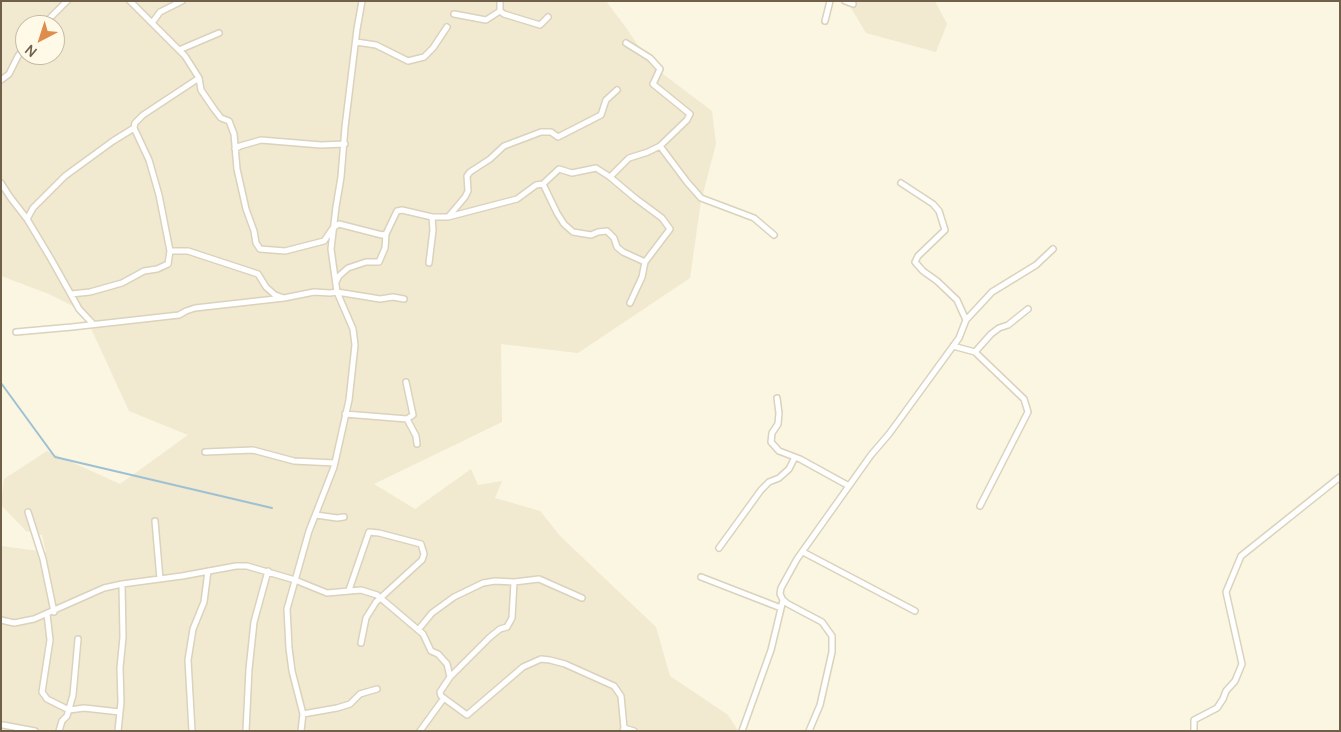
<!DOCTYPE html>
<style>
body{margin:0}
#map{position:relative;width:1341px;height:732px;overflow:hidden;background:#faf6e1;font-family:Manrope,sans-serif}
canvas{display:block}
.frame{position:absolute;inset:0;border:2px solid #70604a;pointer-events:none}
.north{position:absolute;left:15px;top:15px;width:50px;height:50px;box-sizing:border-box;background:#fefae7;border:1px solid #c5bca8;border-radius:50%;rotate:220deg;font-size:14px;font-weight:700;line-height:20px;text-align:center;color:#70604a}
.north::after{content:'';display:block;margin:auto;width:18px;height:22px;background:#de8d4d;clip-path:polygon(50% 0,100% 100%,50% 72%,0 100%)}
</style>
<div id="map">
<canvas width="1341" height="732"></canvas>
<div class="frame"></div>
<div class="north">N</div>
</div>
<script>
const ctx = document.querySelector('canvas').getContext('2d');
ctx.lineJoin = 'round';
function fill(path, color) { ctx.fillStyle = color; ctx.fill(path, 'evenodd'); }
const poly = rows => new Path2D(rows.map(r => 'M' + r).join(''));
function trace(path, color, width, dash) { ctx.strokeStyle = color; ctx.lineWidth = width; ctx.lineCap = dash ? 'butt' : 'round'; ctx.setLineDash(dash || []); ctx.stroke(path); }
fill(poly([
 [1,1,606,1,627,29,651,65,712,111,716,144,701,201,690,278,578,353,501,344,502,422,374,484,415,509,471,469,478,485,502,481,495,498,540,511,561,537,656,627,670,676,728,715,738,731,1,731,1,546,46,552,42,535,26,531,1,505,4,479,47,451,120,484,188,435,129,411,83,311,49,294,1,276],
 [25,25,55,25,55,55,25,55],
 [847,1,935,1,947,24,936,52,866,33]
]), '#f1e9d0');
trace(poly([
 [1,383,55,457,272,508]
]), '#9ec0d3', 2);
const street = poly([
 [130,1,185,56,199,78,143,115,135,123,134,128],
 [845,1,853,4],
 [500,11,504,14,540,25,548,17],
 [454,14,486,20,500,11,500,1],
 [825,21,830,1],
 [152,23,160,12,182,1],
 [43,25,67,1],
 [356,42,376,45,408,61,424,57,433,48,447,27],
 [179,50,219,33],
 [199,78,201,90,214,109,221,118,229,121,234,134,237,169,246,209,254,231,256,243,260,249,285,251,324,241,333,228,339,224,382,235,386,234,397,211,402,210,432,217,433,230,429,263],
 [1,80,9,74,18,56,25,47],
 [660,146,687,182,701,198,754,218,774,235],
 [235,149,240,146,261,140,321,145,345,144],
 [610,177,629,158,648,152,660,146,687,120,690,114,653,84,660,69,650,58,626,43],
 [1,183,10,197,27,219,51,259,79,309,93,324],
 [901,183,933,204,939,211,945,230,918,256,915,262,923,271,937,281,957,300,966,320],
 [543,184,559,169,572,173,596,168,610,177,635,198,662,218,670,229,645,262],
 [449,216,465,197,468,191,467,176,470,172,490,159,504,146,541,132,551,132,558,137,601,115,606,100,617,90],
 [432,217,448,217,517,199,536,185,543,184,557,213,564,224,573,232,591,235,598,232,607,231,614,238,617,247,623,252,645,262,642,277,630,303],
 [27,219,33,208,65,176,113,141,134,128,149,160,159,195,170,251,188,251,258,274,266,287,275,295,284,298],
 [336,282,339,276,348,268,366,262,379,262,385,248,386,234],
 [71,294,90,292,122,283,144,271,157,269,168,264,170,251],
 [16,332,72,327,179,315,186,311,195,308,284,298,314,292,330,293,337,292,380,299,393,297,404,299],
 [953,346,975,352,1024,399,1028,412,980,506],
 [975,352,991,334,999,328,1008,325,1028,309],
 [406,382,413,415,407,419],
 [777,398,779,413,778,424,772,433,771,442,779,451,800,459,849,486],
 [345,414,407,419,416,436,417,444],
 [205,452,253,450,294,461,335,463],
 [28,512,43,559,54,612],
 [316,515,337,518,344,517],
 [155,521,160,579],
 [719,548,761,490,769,482,779,478,789,469,795,457],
 [803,552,915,611],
 [701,577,781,608],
 [349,590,369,532,379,533,421,544,424,554,422,560,376,602,366,618,361,643],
 [47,614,50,640,42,692,47,699,69,710,84,708,120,712],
 [1,620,14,623,34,619,104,588,122,584,182,576,236,566,247,566,295,580,327,593,361,590,377,595,423,634,431,651,438,654,447,664,450,677,440,692,441,696,467,715,523,667,541,659,550,660,565,664,614,686,621,696,624,728,623,731],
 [418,630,432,613,454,597,483,583,495,581,514,582,539,579,582,598],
 [450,677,490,637,500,629,507,627,512,618,514,582],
 [303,714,337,708,350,704,360,694,377,689],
 [3,725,35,731],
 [624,728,634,731],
 [59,731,62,721,67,716,73,695,78,639],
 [118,731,121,702,120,668,123,637,122,584],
 [192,731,188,660,193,629,204,602,208,571],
 [246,731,249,669,254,622,268,571],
 [301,731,303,714,292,671,289,648,287,609,309,531,334,467,349,400,355,345,353,329,337,292,331,249,336,207,341,177,345,127,357,29,362,1],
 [420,731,444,698],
 [742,731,771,650,783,600],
 [809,731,820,705,832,652,832,636,822,622,788,604,783,600,780,594,781,588,797,559,871,455,889,434,959,338,966,320,992,292,1036,265,1053,249],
 [1194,731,1194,720,1217,708,1223,699,1226,691,1235,681,1242,664,1226,592,1241,556,1340,477]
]);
trace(street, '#dbd2bc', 8);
trace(street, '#fff', 5);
</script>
